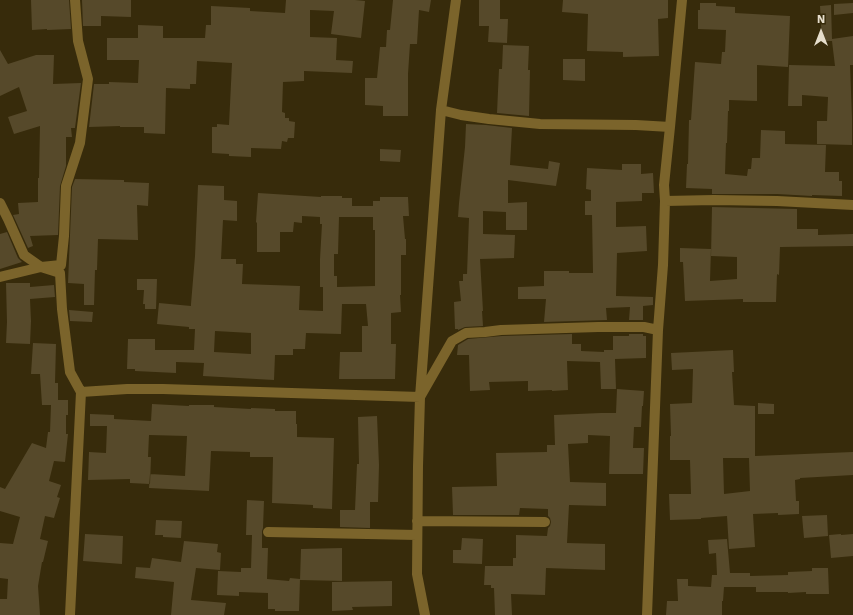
<!DOCTYPE html>
<style>
body{margin:0}
#map{position:relative;width:853px;height:615px;overflow:hidden;background:#372b0b;font-family:"Work Sans",sans-serif}
canvas{display:block}
.north{position:absolute;left:801px;top:12px;width:40px;height:40px;-webkit-text-stroke:3px #372b0b;paint-order:stroke;rotate:0deg;font-size:11px;font-weight:700;line-height:16px;text-align:center;color:#e6decd}
.north::after{content:'';display:block;margin:auto;width:14px;height:18px;background:#e6decd;clip-path:polygon(50% 0,100% 100%,50% 72%,0 100%)}
</style>
<div id="map">
<canvas width="853" height="615"></canvas>
<div class="north">N</div>
</div>
<script>
const ctx = document.querySelector('canvas').getContext('2d');
ctx.lineJoin = 'round';
function fill(path, color) { ctx.fillStyle = color; ctx.fill(path, 'evenodd'); }
const poly = rows => new Path2D(rows.map(r => 'M' + r).join(''));
function trace(path, color, width, dash) { ctx.strokeStyle = color; ctx.lineWidth = width; ctx.lineCap = dash ? 'butt' : 'round'; ctx.setLineDash(dash || []); ctx.stroke(path); }
fill(poly([
 [31,0,69,0,71,29,47,30,47,29,32,30],
 [82,0,131,0,131,17,101,16,101,26,83,26],
 [286,0,355,0,365,1,361,38,331,34,334,11,310,10,310,37,337,38,336,60,353,61,352,73,304,71,304,81,283,82,282,112,285,113,285,118,289,118,289,121,295,122,294,138,288,138,287,142,282,141,281,149,251,148,251,157,229,156,229,154,212,153,212,127,217,127,217,124,229,125,232,63,197,61,196,84,190,84,190,89,166,88,165,134,144,133,144,127,120,127,120,126,89,127,94,84,109,84,109,82,138,83,139,60,107,60,107,38,138,38,138,25,163,26,163,38,205,38,206,25,211,25,211,6,250,8,250,11,285,13],
 [393,0,431,0,429,12,419,10,417,44,410,44,408,74,408,116,383,116,383,106,365,105,365,78,377,78,380,47,386,47,387,30,390,30],
 [479,0,500,0,500,19,508,19,507,43,488,42,489,26,479,26],
 [563,0,668,0,668,18,658,19,659,56,623,57,623,52,587,51,588,14,562,12],
 [700,3,716,3,716,6,735,7,735,13,790,16,788,67,757,65,757,101,729,100,729,111,728,111,727,143,726,143,725,174,747,176,748,169,751,169,752,158,760,158,761,130,785,131,785,144,826,145,825,172,839,172,839,181,842,181,842,196,812,195,812,196,777,194,712,194,712,189,686,188,687,164,688,164,689,120,691,120,695,62,721,64,722,52,725,52,726,30,698,29,698,10,700,10],
 [853,3,853,13,834,15,834,4],
 [831,5,832,39,853,36,853,65,850,65,852,118,852,145,817,144,817,121,827,121,828,97,802,95,802,106,788,106,789,65,835,66,832,41,822,41,820,6],
 [503,45,529,46,528,70,530,70,529,116,497,113,499,69,502,69],
 [0,50,8,64,36,55,54,55,53,84,81,83,75,128,71,128,72,137,66,137,66,166,60,186,58,235,30,236,33,246,28,248,13,215,19,214,18,203,38,202,38,178,39,178,40,126,14,134,8,117,27,111,19,87,0,96],
 [563,59,585,59,585,81,563,80],
 [466,124,486,125,512,128,510,165,548,169,549,161,560,163,556,186,508,180,508,203,527,202,527,230,506,230,506,212,483,211,483,234,515,235,514,258,480,259,483,311,482,311,483,326,465,327,458,330,458,329,455,329,454,302,461,301,459,281,463,281,463,274,467,274,469,218,458,217,459,203,465,147],
 [380,149,401,150,400,162,380,161],
 [622,164,641,164,641,174,653,173,654,193,642,193,642,201,616,202,616,227,646,226,647,251,617,253,616,296,653,297,653,305,643,306,643,320,629,320,630,307,606,308,607,320,544,322,546,299,518,299,518,287,544,286,544,271,569,271,569,273,593,273,592,215,585,215,585,201,591,201,591,190,586,189,587,168,622,170],
 [75,179,124,180,124,182,149,183,148,206,137,205,138,240,98,239,97,270,95,270,94,305,84,305,84,284,68,283,72,187],
 [198,185,224,186,224,200,237,201,237,221,223,220,221,259,236,259,236,264,243,264,242,284,300,286,299,310,323,311,323,287,320,287,320,259,322,224,320,224,320,217,302,216,302,223,294,222,293,232,280,232,280,252,257,252,257,223,256,222,258,193,321,197,321,196,342,196,342,198,352,198,352,206,373,206,373,201,380,201,380,197,408,197,409,216,403,216,405,239,406,239,406,255,401,255,401,295,400,295,401,312,391,313,391,344,396,344,395,379,339,379,340,352,362,352,362,326,368,326,366,304,342,304,341,334,306,333,305,349,293,349,293,355,275,355,274,380,203,376,204,363,176,362,176,373,135,371,135,369,127,369,128,339,155,339,155,350,194,350,195,329,189,329,189,327,157,324,159,303,191,306,191,304,195,256],
 [339,217,373,217,373,230,375,230,375,286,337,287,337,276,334,276,334,254,338,254],
 [215,331,251,333,251,354,214,352],
 [712,207,797,209,797,229,818,229,818,235,853,234,853,246,780,247,779,275,777,274,776,302,743,302,743,299,685,301,683,262,680,262,680,248,711,249,710,281,737,279,737,257,711,256],
 [7,232,18,258,22,262,0,269,0,234],
 [137,279,157,279,156,309,145,309,145,304,143,304,144,290,137,290],
 [6,283,30,283,30,287,54,285,55,297,30,299,31,321,30,344,6,343,7,322],
 [69,310,93,312,92,322,70,321],
 [572,334,572,344,581,344,581,351,604,352,604,350,613,350,613,336,629,336,629,334,643,334,643,336,646,336,646,358,615,359,616,389,601,389,600,362,567,361,568,390,552,391,552,390,528,391,528,381,489,382,490,390,470,391,469,355,457,355,458,345,468,339,502,336],
 [33,343,56,344,55,383,58,383,58,400,68,400,68,415,66,415,66,434,68,434,65,462,54,461,49,481,61,485,57,497,60,498,54,518,45,516,40,539,48,541,43,562,42,562,38,586,40,615,0,615,0,599,7,599,8,579,0,578,0,543,13,544,20,517,0,511,0,487,5,489,32,443,46,448,48,432,50,432,51,405,42,405,40,374,31,374],
 [733,350,734,372,732,372,734,405,755,406,755,456,853,452,853,475,800,478,800,479,795,480,796,501,799,501,799,514,778,515,778,513,753,514,755,547,729,549,727,516,701,518,701,519,670,520,669,494,691,494,690,460,670,460,670,436,671,436,670,404,692,403,693,369,672,370,671,353],
 [723,458,749,458,750,491,724,494],
 [617,389,644,391,643,406,642,406,641,427,634,427,633,448,644,448,643,474,609,474,610,436,588,435,588,443,568,444,570,482,606,483,606,506,569,505,567,543,605,544,605,570,546,568,545,595,511,594,512,615,495,615,494,588,491,588,491,585,484,585,485,566,513,566,513,558,516,558,516,535,547,536,548,528,550,526,551,522,550,518,548,516,548,509,520,508,519,515,453,515,452,487,497,486,496,453,547,452,547,445,555,445,554,415,601,413,616,413],
 [758,403,774,404,774,414,758,414],
 [152,404,189,406,189,405,214,405,214,407,251,409,251,408,275,409,275,411,296,411,296,424,297,424,297,437,334,438,332,509,313,508,313,505,272,503,273,457,250,457,250,452,211,451,209,491,149,488,150,474,185,476,187,436,149,435,148,457,151,457,150,484,130,483,130,479,88,480,89,452,106,453,107,426,90,426,90,414,114,415,114,419,151,421],
 [377,416,379,465,378,502,370,502,370,528,340,527,340,510,355,510,357,464,359,464,358,417],
 [247,500,264,501,263,528,262,531,262,548,268,548,267,579,289,581,290,578,300,579,299,611,275,611,275,609,268,609,268,593,239,592,239,596,217,595,218,571,241,572,241,568,251,568,252,535,246,535],
 [827,515,828,536,804,538,802,516],
 [156,520,182,521,181,538,163,537,163,535,155,535],
 [85,534,123,536,122,564,83,561],
 [841,534,841,535,853,534,853,556,831,558,829,535],
 [462,538,483,539,482,564,453,563,453,550,461,550],
 [727,539,730,573,750,573,750,576,788,575,788,572,812,571,812,568,828,568,829,594,806,594,806,592,788,593,788,592,756,592,756,587,724,587,723,601,722,601,722,615,666,615,667,601,678,601,677,579,688,579,688,586,711,587,712,575,717,575,716,553,709,554,708,540],
 [184,541,218,544,217,552,221,553,220,570,196,568,191,600,226,603,224,615,171,615,174,582,135,578,136,567,150,568,152,558,181,562],
 [342,548,342,581,300,580,301,549],
 [392,581,392,606,352,607,353,610,332,611,332,582]
]), '#56492a');
trace(poly([
 [670,127,682,0],
 [665,201,714,200,777,201,853,205],
 [0,203,8,219,24,255,41,267,60,273,62,309,70,372,81,392,70,615],
 [0,277,41,267,61,265,64,236,66,186,80,143,88,79,78,41,75,0],
 [81,392,127,389,163,389,420,397,452,341,466,333,485,332,501,330,598,327,644,327,658,330,663,265,665,201,664,185,670,127,636,125,540,124,489,119,461,115,441,110],
 [417,521,545,522],
 [268,532,417,535],
 [425,615,417,574,418,466,420,397,441,110,456,0],
 [647,615,658,330]
]), '#7b642b', 10);
</script>
